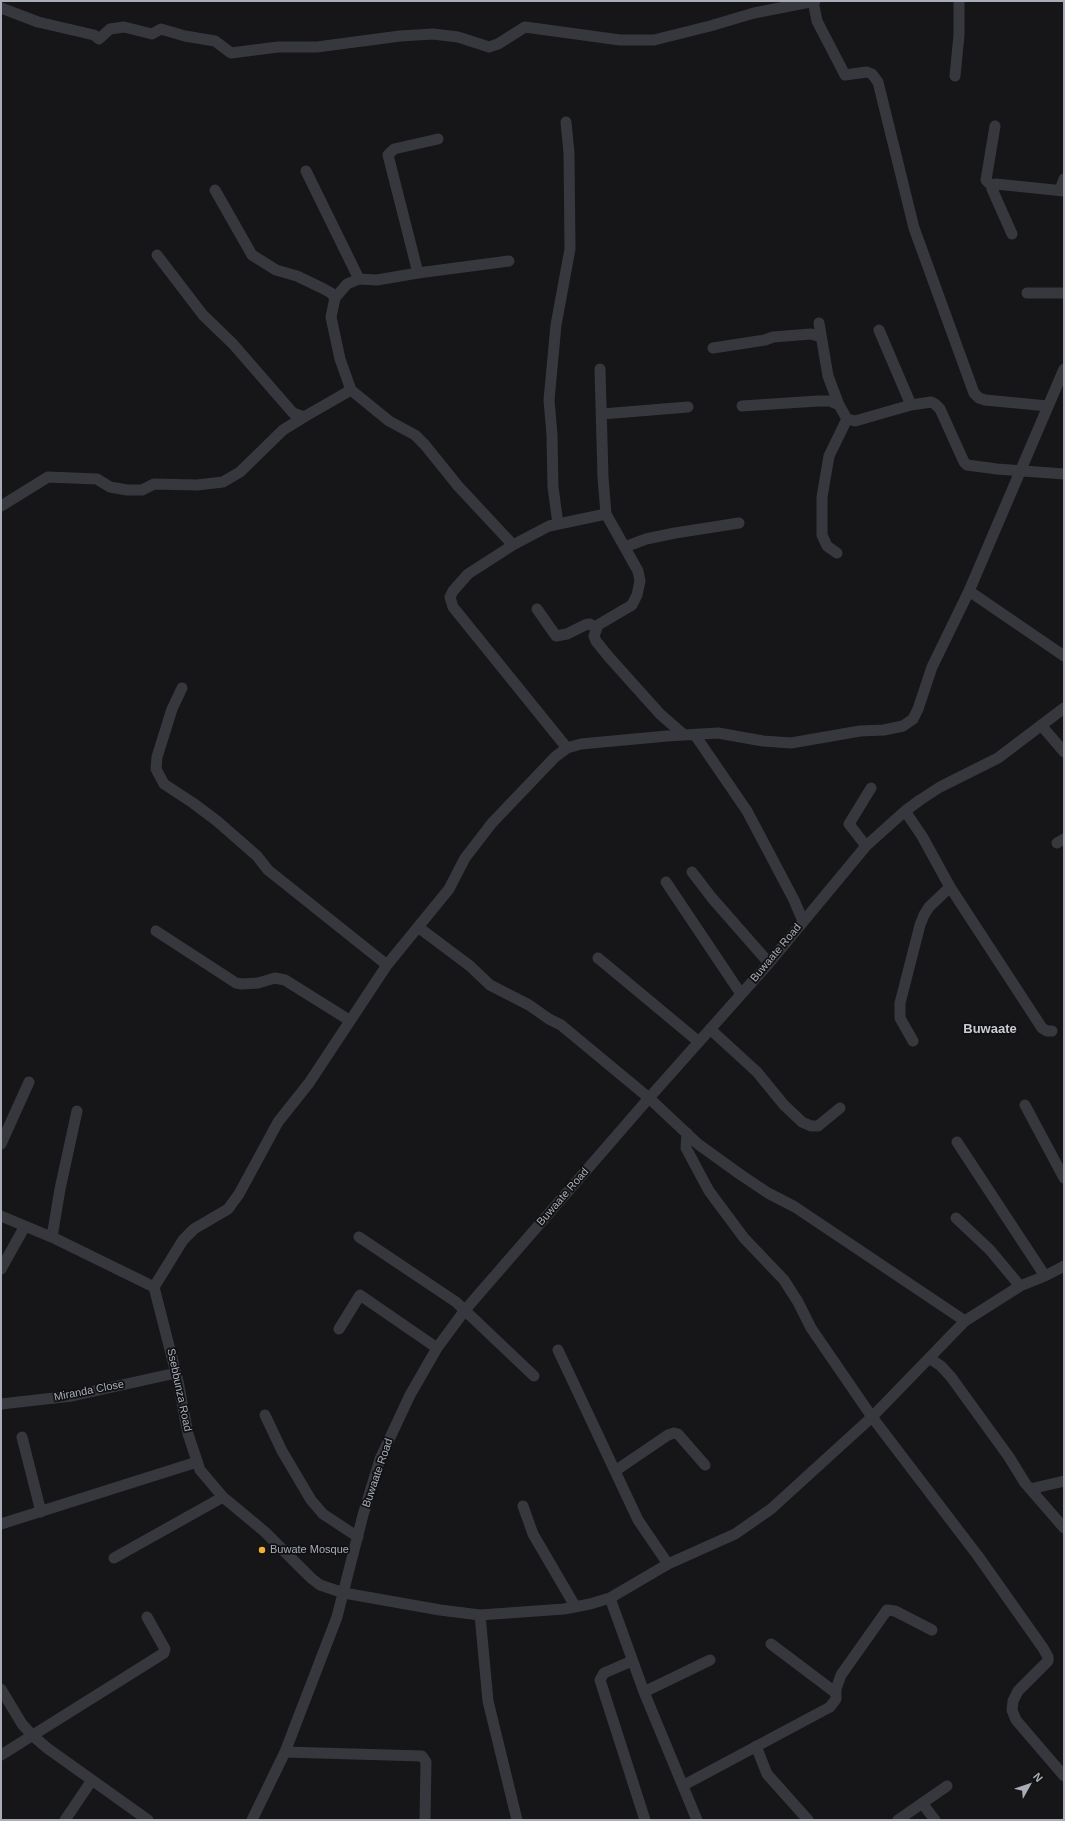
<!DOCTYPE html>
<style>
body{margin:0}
#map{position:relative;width:1065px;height:1821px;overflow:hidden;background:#161618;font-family:Helvetica,sans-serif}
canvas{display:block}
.frame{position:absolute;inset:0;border:2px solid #a8adb8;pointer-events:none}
.north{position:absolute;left:1009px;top:1765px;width:40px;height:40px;-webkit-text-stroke:3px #111113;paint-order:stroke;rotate:50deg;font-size:11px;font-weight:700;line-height:16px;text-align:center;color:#a8adb8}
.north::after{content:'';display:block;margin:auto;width:14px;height:18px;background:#a8adb8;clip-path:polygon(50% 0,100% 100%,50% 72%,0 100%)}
</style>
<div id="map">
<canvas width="1065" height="1821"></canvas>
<div class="frame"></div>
<div class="north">N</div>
</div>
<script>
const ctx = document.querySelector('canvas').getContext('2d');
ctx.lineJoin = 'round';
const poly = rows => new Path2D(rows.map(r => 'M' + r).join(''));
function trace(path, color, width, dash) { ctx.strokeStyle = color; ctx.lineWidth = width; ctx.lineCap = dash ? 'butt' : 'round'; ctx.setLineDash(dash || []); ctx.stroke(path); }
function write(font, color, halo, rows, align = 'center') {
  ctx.font = font + ' Helvetica,sans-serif'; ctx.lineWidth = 3.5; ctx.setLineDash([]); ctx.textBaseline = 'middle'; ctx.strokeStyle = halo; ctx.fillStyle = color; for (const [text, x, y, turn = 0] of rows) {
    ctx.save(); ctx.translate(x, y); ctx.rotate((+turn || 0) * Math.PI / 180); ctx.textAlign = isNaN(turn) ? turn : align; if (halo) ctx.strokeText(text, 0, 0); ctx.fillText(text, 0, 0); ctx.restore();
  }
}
trace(poly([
 [813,1,817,21,845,75,867,72,872,74,878,82,914,228,974,393,979,398,985,400,1048,406],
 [1,8,38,22,94,35,99,39,110,29,124,27,152,34,161,29,185,36,215,41,231,53,278,47,317,47,400,36,433,34,458,37,489,47,498,44,525,27,620,40,654,40,710,26,754,13,815,1],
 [955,76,959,35,959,1],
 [438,139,394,149,388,155,418,273,377,280,359,279,347,284,335,298,331,317,340,359,351,390,389,421,415,435,425,445,458,486,513,545],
 [306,171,359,279],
 [992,186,986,180,995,126],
 [215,190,252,255,276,270,297,276,324,289,331,293,335,298],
 [1060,190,1064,179],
 [1012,234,992,189,992,186,996,184,1064,191],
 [157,255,203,315,233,344,293,413,304,417,351,390],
 [418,273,509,261],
 [1027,293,1064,293],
 [819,323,828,376,839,405,847,419,855,421,911,405,931,402,935,404,940,409,964,462,967,465,997,469,1064,474],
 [879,330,911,405],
 [713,348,765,340,773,337,811,334,821,337],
 [600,369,603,477,606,514,638,571,640,581,637,595,632,605,598,625,594,636,596,641,608,656,660,714,684,735],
 [742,406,818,401,830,401,839,405],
 [602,414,688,407],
 [1,506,48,477,97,479,110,487,127,490,142,490,154,484,197,485,223,482,240,472,283,430,304,417],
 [558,524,553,487,552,435,549,400,556,325,570,249,569,153,566,122],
 [625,547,646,539,675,533,739,523],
 [837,553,827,546,822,535,822,497,829,456,847,419],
 [969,591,1064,656],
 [537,609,556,636,567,634,585,625,590,624,596,628],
 [182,688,172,709,157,757,156,769,164,784,193,803,217,821,257,856,268,870,387,965],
 [1041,725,1064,752],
 [695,735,747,811,794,900,803,921],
 [567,748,453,607,450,597,453,591,468,574,513,545,549,526,606,514],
 [905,811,922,836,950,887,1042,1028,1047,1031,1052,1031],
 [1057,843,1064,839],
 [866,846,849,824,871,788],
 [692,872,712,898,769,963],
 [666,882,741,994],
 [418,927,470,966,490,985,529,1005,549,1019,561,1025,649,1098,698,1144,741,1175,768,1193,795,1207,965,1321],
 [156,931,236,983,242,984,258,983,275,978,285,980,349,1020],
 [598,958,699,1042],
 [710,1029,757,1072,784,1105,802,1122,811,1126,818,1126,840,1108],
 [913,1041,900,1018,900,1003,920,925,924,915,929,907,950,887],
 [1025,1105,1064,1178],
 [687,1133,686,1148,709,1191,744,1238,784,1280,798,1302,811,1328,872,1417,978,1556,1043,1648,1048,1657,1048,1661,1018,1691,1013,1701,1012,1710,1016,1720,1064,1776],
 [957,1142,1045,1276],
 [1,1144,29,1082],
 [1,1216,56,1239,154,1287,178,1381,188,1434,200,1470,223,1497,265,1532,311,1578,320,1585,344,1593,440,1610,480,1615,564,1609,590,1604,610,1598,668,1564,735,1534,771,1509,872,1417,965,1321,1020,1286,1045,1276,1064,1266],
 [956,1218,990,1250,1020,1286],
 [52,1237,60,1189,77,1111],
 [359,1237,456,1302,534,1376],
 [1,1269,25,1226],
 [154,1287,183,1240,194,1229,228,1209,239,1194,278,1122,309,1083,387,965,449,889,465,858,492,823,555,757,567,748,581,744,667,736,718,733,763,741,791,743,860,731,884,730,903,726,913,719,918,709,932,667,969,591,1064,369],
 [339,1329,360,1295,437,1348],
 [558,1350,638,1520,668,1564],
 [929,1358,941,1366,951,1377,1009,1457,1025,1483,1064,1528],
 [1,1404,72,1396,176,1373],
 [265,1415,282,1451,311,1500,323,1514,358,1537],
 [22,1437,41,1512],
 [615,1471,668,1435,674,1433,678,1434,705,1465],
 [1030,1489,1064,1481],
 [523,1506,533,1534,575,1606],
 [1,1524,197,1462],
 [114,1558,223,1497],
 [610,1598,644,1692,697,1820],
 [480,1615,488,1701,517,1820],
 [771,1644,836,1693],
 [632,1661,604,1673,600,1680,645,1820],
 [1,1689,22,1724,32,1735,47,1748,148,1820],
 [644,1692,710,1660],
 [756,1746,767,1774,808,1820],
 [285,1752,422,1756,426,1762,425,1820],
 [1,1755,164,1653,165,1649,147,1617],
 [684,1785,830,1707,836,1699,836,1689,841,1675,887,1610,895,1611,932,1630],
 [922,1803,935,1820],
 [65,1820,92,1780],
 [252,1820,285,1752,337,1617,363,1515,380,1459,410,1395,437,1348,465,1310,649,1098,769,963,866,846,905,811,920,800,940,787,998,758,1064,708],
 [898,1820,947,1786]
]), '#37383d', 11);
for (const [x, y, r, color] of [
 [262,1550,4,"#f2b134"]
]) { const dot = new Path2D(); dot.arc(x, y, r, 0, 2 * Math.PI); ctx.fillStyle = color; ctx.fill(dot); trace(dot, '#111113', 1.5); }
write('11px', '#a8adb8', '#111113', [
 ["Buwaate Road",776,953,-50],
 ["Buwaate Road",563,1197,-49],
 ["Ssebbunza Road",179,1390,78],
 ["Miranda Close",89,1391,-11],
 ["Buwaate Road",378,1473,-71]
]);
write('11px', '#a8adb8', '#111113', [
 ["Buwate Mosque",270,1550]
], 'left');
write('bold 13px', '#c9ccd4', '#111113', [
 ["Buwaate",990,1029]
]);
</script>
